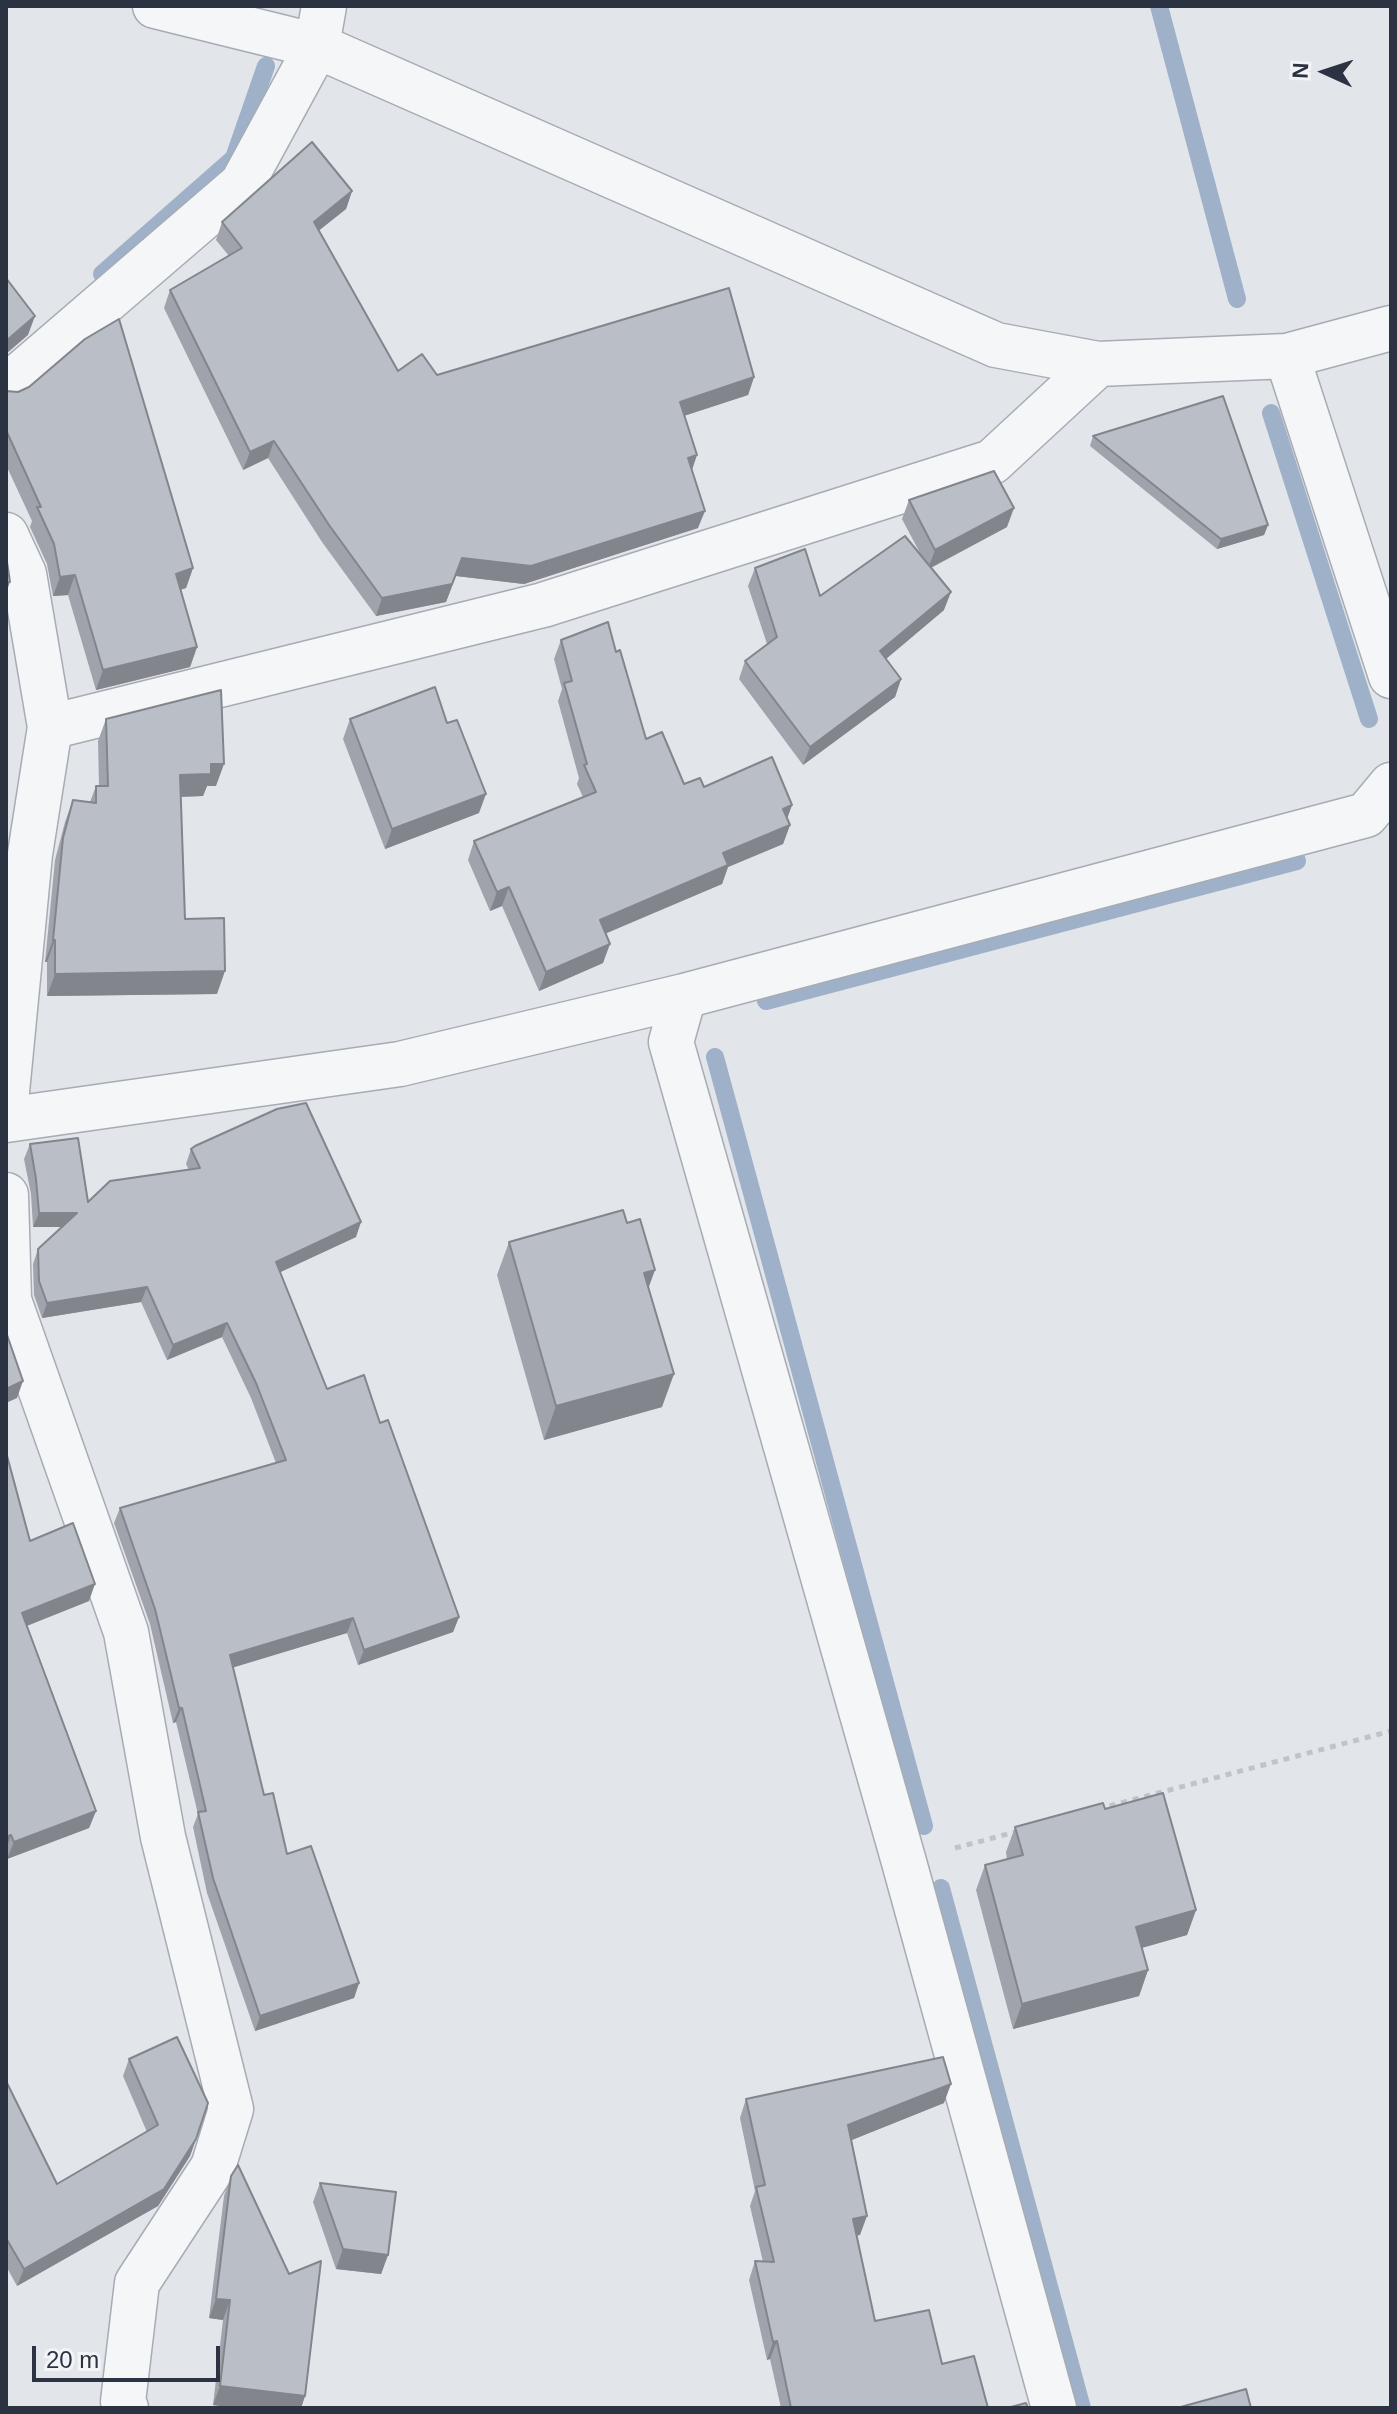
<!DOCTYPE html>
<style>
body{margin:0}
#map{position:relative;width:1397px;height:2414px;overflow:hidden;background:#e2e5ea;font-family:Helvetica,sans-serif}
canvas{display:block}
.frame{position:absolute;inset:0;border:8px solid #2b3241;pointer-events:none}
.north{position:absolute;left:1285px;top:32px;width:80px;height:80px;-webkit-text-stroke:6px #f2f4f7;paint-order:stroke;rotate:273deg;font-size:22px;font-weight:700;line-height:32px;text-align:center;color:#2b3241}
.north::after{content:'';display:block;margin:auto;width:28px;height:36px;background:#2b3241;clip-path:polygon(50% 0,100% 100%,50% 72%,0 100%)}
.scale{position:absolute;left:32px;top:2346px;width:188px;height:36px;box-sizing:border-box;border:4px solid #2b3241;border-top:0;padding-left:10px;font-size:24px;line-height:28px;white-space:nowrap;color:#2b3241;-webkit-text-stroke:6px #f2f4f7;paint-order:stroke}
</style>
<div id="map">
<canvas width="1397" height="2414"></canvas>
<div class="frame"></div>
<div class="north">N</div>
<div class="scale">20 m</div>
</div>
<script>
const ctx = document.querySelector('canvas').getContext('2d');
ctx.lineJoin = 'round';
const poly = rows => new Path2D(rows.map(r => 'M' + r).join(''));
function trace(path, color, width, dash) { ctx.strokeStyle = color; ctx.lineWidth = width; ctx.lineCap = dash ? 'butt' : 'round'; ctx.setLineDash(dash || []); ctx.stroke(path); }
function fill(path, color) { ctx.fillStyle = color; ctx.fill(path, 'evenodd'); }
trace(poly([
 [1159,6,1237,299],
 [102,274,234,158,266,66],
 [1271,413,1369,719],
 [766,1001,1297,861],
 [715,1057,924,1826],
 [941,1888,1082,2408]
]), '#9fb1c8', 18);
const minor = poly([
 [155,6,317,46,996,345,1098,364,1287,356,1391,328],
 [1287,356,1391,676],
 [6,387,242,184,317,46,324,6],
 [6,535,24,574,50,727,30,854,6,1102],
 [50,727,543,605,992,462,1098,364],
 [6,1120,400,1064,684,996],
 [6,1195,9,1300,126,1632,163,1837,231,2109,213,2167,137,2283,123,2402,126,2408],
 [1054,2408,904,1862,671,1042,684,996,1366,815,1391,785]
]);
trace(minor, '#a7acb4', 47);
trace(poly([
 [1098,1809,1391,1731],
 [955,1848,1019,1831]
]), '#c0c3c8', 5, [6, 6]);
trace(minor, '#f5f6f8', 44);
fill(poly([
 [352,191,346,209,318,231,398,371,437,375,754,377,748,395,684,416,698,528,524,584,456,576,446,602,376,616,322,542,268,458,243,470,164,308,170,290,229,256,216,240,222,222],
 [6,391,193,568,186,588,180,590,197,647,190,667,96,690,68,595,53,596,47,564,30,527,32,521,6,465],
 [1093,436,1268,525,1264,535,1217,549,1090,446],
 [909,500,1007,527,931,568,944,610,886,659,901,679,895,697,803,765,739,679,745,661,767,644,748,586,755,568,820,596,922,557,902,519],
 [561,640,616,652,646,739,684,784,704,787,792,805,787,819,790,825,783,844,728,867,722,884,605,933,603,963,539,991,502,906,490,911,468,860,474,841,583,797,577,784,579,778,558,701,562,689,554,659],
 [106,719,216,786,207,786,203,796,181,797,185,919,217,994,47,996,47,962,45,962,55,860,65,822,73,800,90,802,96,786,99,786,98,741],
 [350,719,479,813,385,849,343,739],
 [30,1144,88,1202,189,1170,186,1164,191,1149,356,1237,280,1272,327,1389,380,1423,459,1617,453,1632,358,1665,347,1633,233,1667,264,1795,287,1854,359,1983,354,1998,255,2031,207,1893,193,1827,198,1814,176,1722,173,1723,150,1624,114,1523,120,1508,276,1463,251,1398,222,1337,167,1360,141,1302,42,1318,34,1295,33,1264,38,1249,61,1227,33,1227,31,1194,24,1159],
 [509,1242,648,1289,662,1407,544,1440,497,1275],
 [6,1452,30,1541,89,1601,27,1626,96,1811,89,1828,7,1859,6,1855],
 [1105,1809,1196,1910,1187,1935,1142,1948,1148,1970,1139,1996,1013,2029,976,1890,985,1865,1007,1859,1006,1852,1015,1827],
 [129,2059,196,2139,190,2156,158,2206,17,2286,6,2266,6,2081,57,2184,147,2132,123,2076],
 [746,2099,944,2103,851,2140,860,2235,857,2235,875,2321,942,2364,988,2408,781,2408,770,2359,767,2360,749,2280,755,2261,763,2262,750,2206,755,2191,740,2118],
 [231,2176,305,2396,301,2408,235,2408,213,2405,223,2320,209,2318,224,2196],
 [320,2183,388,2255,381,2274,336,2269,313,2202]
]), '#a0a3ab');
fill(poly([
 [352,191,346,209,307,240,314,222],
 [35,316,28,335,6,354,6,341],
 [754,377,748,395,674,419,680,402],
 [274,441,268,458,243,470,250,452],
 [697,455,691,473,688,458],
 [1014,508,1007,527,928,569,935,550],
 [705,511,698,528,524,584,456,576,446,602,376,616,382,598,462,558],
 [1268,525,1264,535,1217,549,1221,539],
 [193,568,186,588,169,593,176,574],
 [75,575,68,595,53,596,60,577],
 [6,582,10,582,6,593],
 [951,592,944,610,874,669,880,651],
 [197,647,190,667,96,690,103,670],
 [901,679,895,697,803,765,810,747],
 [211,764,224,764,216,786,207,786,203,796,172,797,180,775],
 [486,794,479,813,385,849,392,829],
 [792,805,785,824,783,809],
 [790,825,783,844,728,867,722,884,593,939,600,920,723,853],
 [509,887,502,906,490,911,497,892],
 [53,940,55,940,47,962,45,962],
 [610,944,603,963,539,991,546,972],
 [225,971,217,994,47,996,55,974],
 [39,1213,77,1213,71,1227,33,1227],
 [361,1222,356,1237,270,1277,276,1262],
 [655,1270,643,1303,644,1273],
 [147,1287,141,1302,42,1318,47,1303],
 [227,1323,222,1337,167,1360,173,1345],
 [674,1374,662,1407,544,1440,556,1406],
 [23,1381,17,1398,6,1403,6,1389],
 [95,1584,89,1601,16,1630,22,1613],
 [459,1617,453,1632,358,1665,364,1650],
 [353,1618,347,1633,225,1670,230,1655],
 [179,1708,182,1708,176,1722,173,1723],
 [96,1811,89,1828,7,1859,14,1842],
 [11,1835,6,1850,6,1837],
 [1196,1910,1187,1935,1127,1952,1136,1927],
 [1148,1970,1139,1996,1013,2029,1022,2004],
 [359,1983,354,1998,255,2031,260,2016],
 [951,2084,944,2103,842,2144,848,2125],
 [196,2139,190,2156,158,2206,17,2286,24,2269],
 [867,2216,860,2235,846,2238,853,2219],
 [343,2249,388,2255,381,2274,336,2269],
 [216,2299,230,2300,223,2320,209,2318],
 [777,2341,770,2359,767,2360,773,2342],
 [220,2386,305,2396,301,2408,235,2408,213,2405]
]), '#82858b');
const building = poly([
 [312,142,352,191,314,222,398,371,422,354,437,375,729,288,754,377,680,402,697,455,688,458,705,511,531,566,462,558,452,584,382,598,329,525,274,441,250,452,170,290,242,248,222,222,312,142],
 [6,278,35,316,6,341,6,278],
 [119,319,193,568,176,574,197,647,103,670,75,575,60,577,54,544,37,507,41,507,6,430,6,391,18,392,29,387,85,339,119,319],
 [1223,396,1268,525,1221,539,1093,436,1223,396],
 [994,471,1014,508,935,550,909,500,994,471],
 [905,536,951,592,880,651,901,679,810,747,745,661,777,637,755,568,805,549,820,596,905,536],
 [6,561,7,562,10,582,6,582,6,561],
 [608,622,616,652,620,650,646,739,662,732,684,784,700,778,704,787,772,757,792,805,783,809,790,825,723,853,728,865,600,920,610,944,546,972,509,887,497,892,474,841,596,792,584,765,587,764,564,683,572,681,561,640,608,622],
 [435,687,447,723,457,720,486,794,392,829,350,719,435,687],
 [221,690,224,764,211,764,211,774,180,775,185,919,224,918,225,971,55,974,55,940,53,940,63,838,73,800,96,803,96,786,108,786,106,719,221,690],
 [306,1103,361,1222,276,1262,327,1389,364,1375,380,1423,388,1420,459,1617,364,1650,353,1618,230,1655,264,1795,273,1793,287,1854,311,1846,359,1983,260,2016,213,1878,198,1812,206,1811,182,1708,179,1708,155,1609,120,1508,286,1460,256,1383,227,1323,173,1345,147,1287,47,1303,39,1281,38,1249,77,1213,39,1213,36,1179,30,1144,78,1138,88,1202,110,1181,200,1168,191,1149,195,1146,277,1109,306,1103],
 [623,1210,627,1223,640,1219,655,1270,644,1273,674,1374,556,1406,509,1242,623,1210],
 [6,1332,23,1381,6,1389,6,1332],
 [6,1452,30,1541,73,1523,95,1584,22,1613,96,1811,14,1842,11,1835,6,1837,6,1452],
 [1163,1793,1196,1910,1136,1927,1148,1970,1022,2004,985,1865,1023,1855,1015,1827,1103,1803,1105,1809,1163,1793],
 [177,2037,208,2103,196,2139,164,2189,24,2269,6,2238,6,2081,57,2184,158,2125,129,2059,177,2037],
 [943,2057,951,2084,848,2125,867,2216,853,2219,875,2321,929,2310,942,2364,974,2356,988,2408,791,2408,777,2341,773,2342,755,2261,774,2262,756,2187,765,2185,746,2099,943,2057],
 [238,2165,289,2274,321,2261,305,2396,220,2386,230,2300,216,2299,231,2176,238,2165],
 [320,2183,396,2192,388,2255,343,2249,320,2183],
 [1246,2389,1251,2408,1177,2408,1246,2389],
 [1026,2403,1028,2408,1007,2408,1026,2403]
]);
fill(building, '#babec7');
trace(building, '#82858b', 2);
</script>
